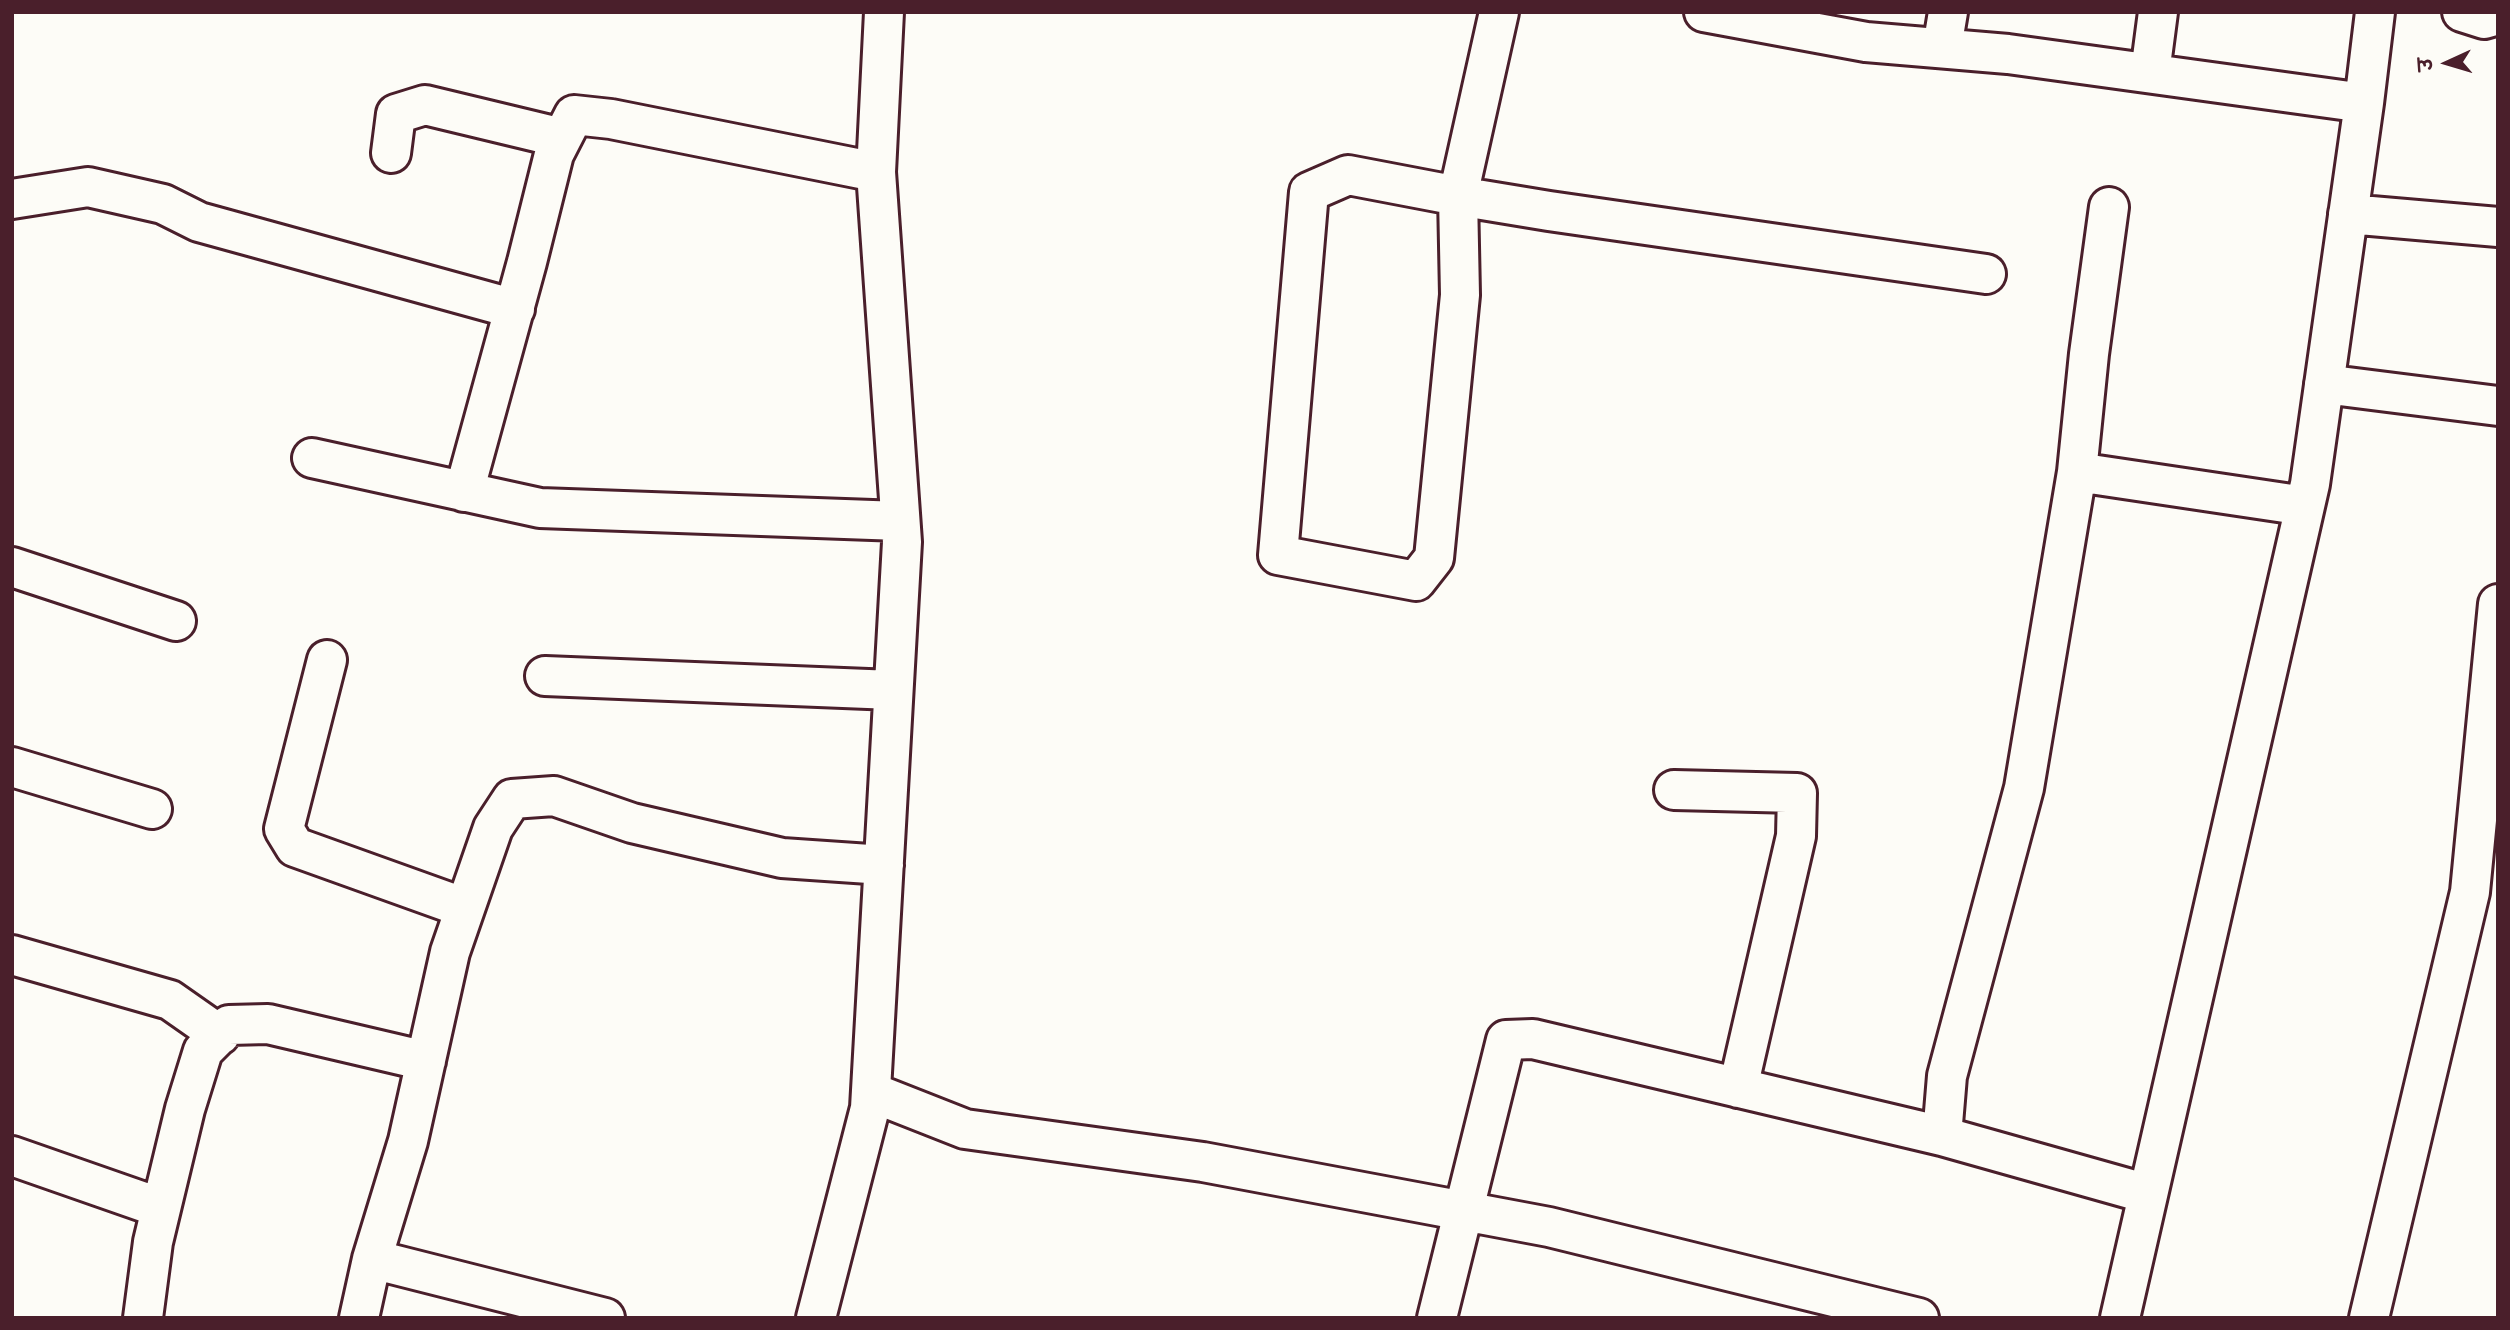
<!DOCTYPE html>
<meta charset="utf-8">
<style>
body{margin:0}
#map{position:relative;width:2510px;height:1330px;overflow:hidden;background:#fdfcf7;font-family:Caveat,"Playpen Sans Deva",sans-serif}
canvas{display:block}
.frame{position:absolute;inset:0;border:14px solid #4a1f2b;pointer-events:none}
.north{position:absolute;left:2412px;top:28px;width:70px;height:70px;-webkit-text-stroke:5px #fdfcf7;paint-order:stroke;rotate:266deg;font-size:19px;font-weight:700;line-height:28px;text-align:center;color:#4a1f2b}
.north::after{content:'';display:block;margin:auto;width:24px;height:32px;background:#4a1f2b;clip-path:polygon(50% 0,100% 100%,50% 72%,0 100%)}
</style>
<div id="map">
<canvas width="2510" height="1330"></canvas>
<div class="frame"></div>
<div class="north">उ</div>
</div>
<script>
const ctx = document.querySelector('canvas').getContext('2d');
ctx.lineJoin = 'round';
const poly = rows => new Path2D(rows.map(r => 'M' + r).join(''));
function trace(path, color, width, dash) { ctx.strokeStyle = color; ctx.lineWidth = width; ctx.lineCap = dash ? 'butt' : 'round'; ctx.setLineDash(dash || []); ctx.stroke(path); }
const minor = poly([
 [1499,12,1458,196,1460,295,1434,558,1416,581,1278,555,1309,192,1348,175,1458,196,1549,211,1986,274],
 [1704,12,1866,42,2008,54,2364,103,2310,484,2120,1318],
 [2462,12,2484,19,2498,15],
 [1942,48,1948,12],
 [2150,73,2158,12],
 [2364,103,2375,12],
 [391,153,396,114,425,105,562,138],
 [12,199,88,187,163,204,199,222,515,309],
 [2109,207,2089,354,2077,472,2024,788,1947,1076,1942,1136,2148,1194],
 [2348,214,2498,227],
 [2324,384,2498,406],
 [312,458,540,508,900,521],
 [2077,472,2305,506],
 [464,492,527,262,554,154,574,115,611,119,876,172],
 [12,567,176,621],
 [327,660,284,829,295,847,465,908],
 [545,676,893,690],
 [12,767,152,809],
 [1674,790,1797,793,1796,836,1738,1088],
 [12,955,170,1000,220,1035],
 [871,1092,965,1129,1203,1162,1549,1227,1919,1318],
 [12,1156,161,1208],
 [372,1259,605,1318],
 [143,1318,153,1242,185,1109,203,1051,229,1025,268,1024,426,1061],
 [359,1318,372,1259,408,1141,450,952,493,828,512,799,554,796,632,823,782,858,884,865],
 [816,1318,870,1108,902,542,876,172,884,12],
 [1437,1318,1506,1040,1533,1039,1942,1136],
 [2369,1318,2470,892,2498,604]
]);
trace(minor, '#4a1f2b', 44);
trace(minor, '#fdfcf7', 38);
</script>
